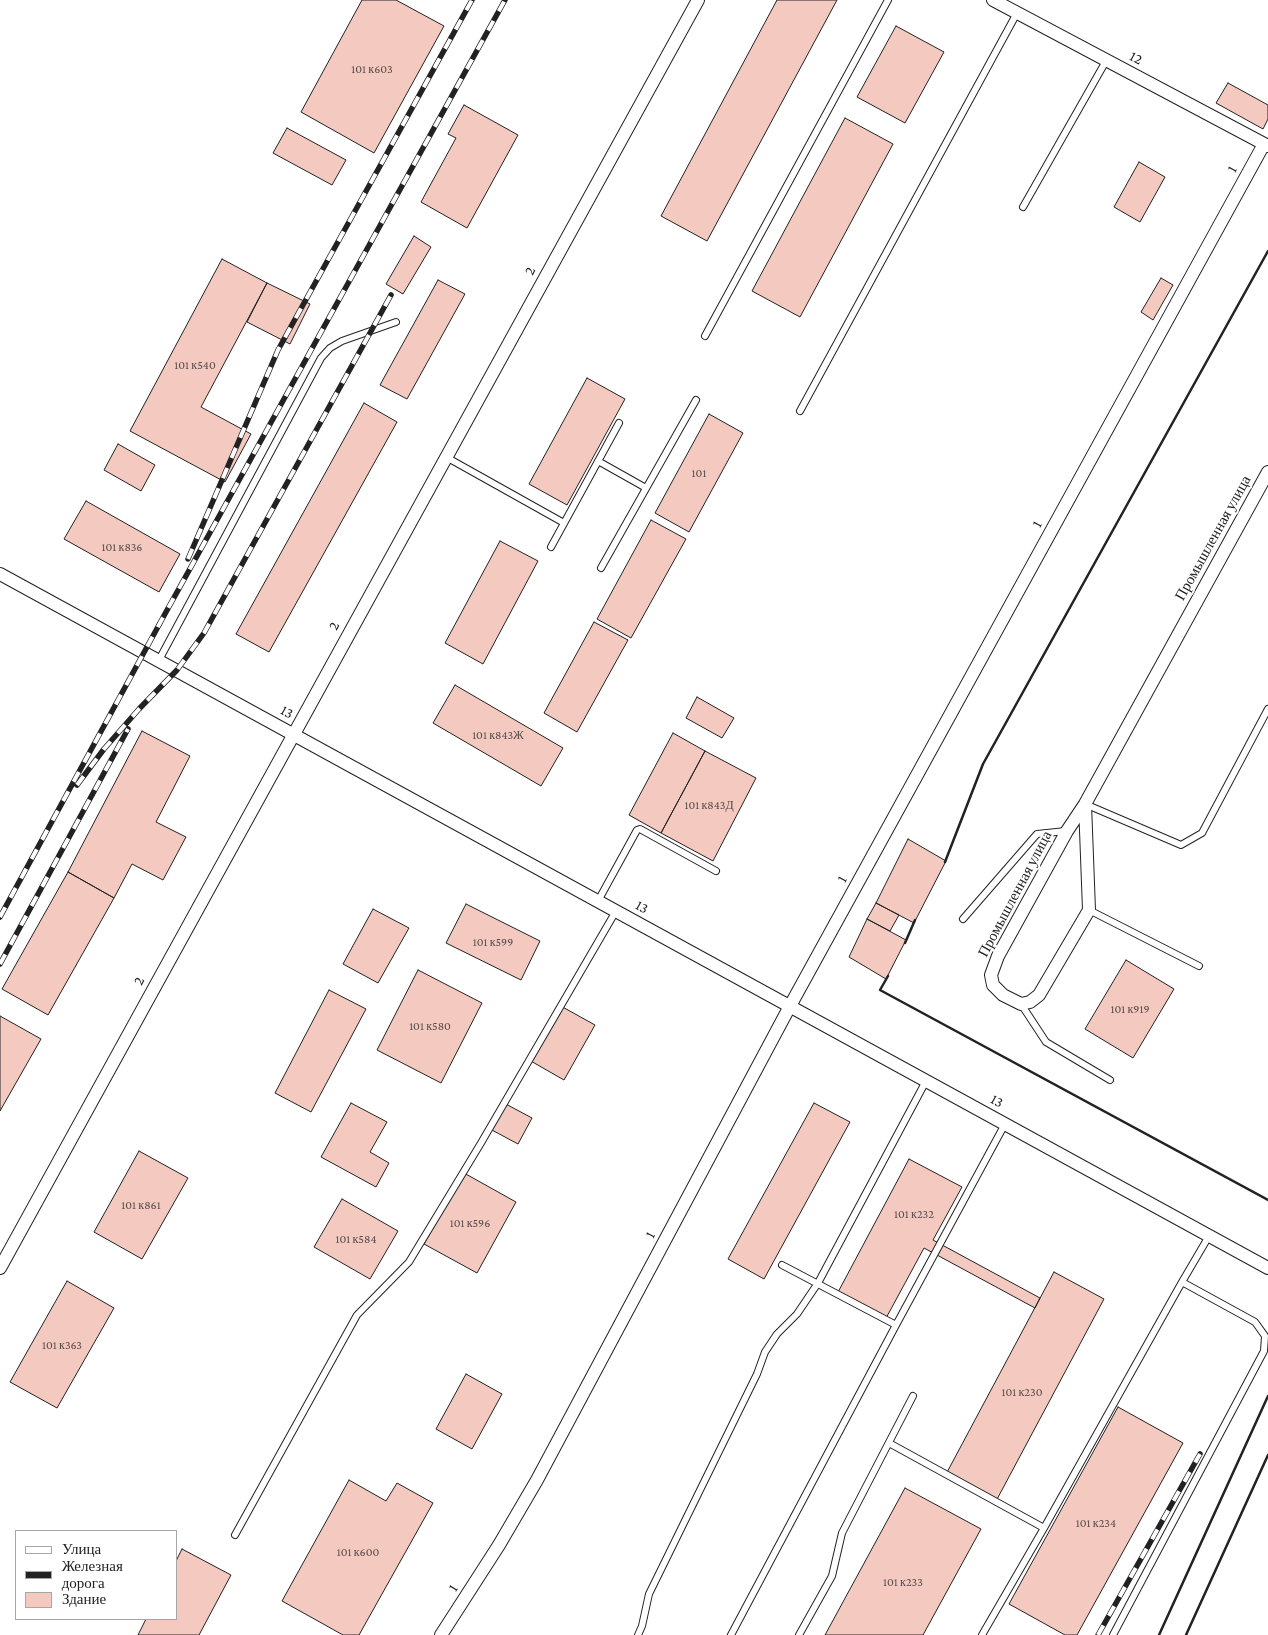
<!DOCTYPE html>
<meta charset="utf-8">
<style>
body{margin:0}
#map{position:relative;width:1268px;height:1635px;overflow:hidden;background:#fff;font-family:"Crimson Pro",serif}
canvas{display:block}
.legend{position:absolute;left:15px;top:1530px;width:162px;height:90px;box-sizing:border-box;background:#fff;border:1px solid #a7a7a7;margin:0;padding:6px 9px;list-style:none;font-size:15px;color:#222}
.legend li{display:flex;align-items:center;gap:10px;height:25px}
.legend b{width:25px;border:1px solid #a7a7a7}
</style>
<div id="map">
<canvas width="1268" height="1635"></canvas>
<ul class="legend">
<li><b style="height:6px;background:#fff"></b>Улица</li>
<li><b style="height:6px;background:#222"></b>Железная дорога</li>
<li><b style="height:14px;background:#f3c9c0"></b>Здание</li>
</ul>
</div>
<script>
const ctx = document.querySelector('canvas').getContext('2d');
ctx.lineJoin = 'round';
function fill(path, color) { ctx.fillStyle = color; ctx.fill(path, 'evenodd'); }
const poly = rows => new Path2D(rows.map(r => 'M' + r).join(''));
function trace(path, color, width, dash) { ctx.strokeStyle = color; ctx.lineWidth = width; ctx.lineCap = dash ? 'butt' : 'round'; ctx.setLineDash(dash || []); ctx.stroke(path); }
function write(font, color, halo, rows, align = 'center') {
  ctx.font = font + ' "Crimson Pro",serif'; ctx.lineWidth = 4; ctx.setLineDash([]); ctx.textBaseline = 'middle'; ctx.strokeStyle = halo; ctx.fillStyle = color; for (const [text, x, y, turn = 0] of rows) {
    ctx.save(); ctx.translate(x, y); ctx.rotate((+turn || 0) * Math.PI / 180); ctx.textAlign = isNaN(turn) ? turn : align; if (halo) ctx.strokeText(text, 0, 0); ctx.fillText(text, 0, 0); ctx.restore();
  }
}
const building = poly([
 [362,0,396,0,444,26,374,153,301,112,362,0],
 [777,0,837,0,707,241,661,216,777,0],
 [896,26,944,52,905,123,857,97,896,26],
 [1228,83,1268,105,1268,119,1263,129,1216,103,1228,83],
 [464,105,518,135,467,228,421,202,456,138,448,134,464,105],
 [845,118,893,144,800,317,752,291,845,118],
 [287,128,346,160,332,185,273,153,287,128],
 [1139,162,1165,177,1140,222,1114,207,1139,162],
 [414,236,431,247,403,294,386,284,414,236],
 [222,259,267,283,201,407,251,434,225,482,130,431,222,259],
 [1161,278,1173,285,1153,320,1141,312,1161,278],
 [438,280,465,294,407,399,380,385,438,280],
 [267,283,310,304,290,344,247,322,267,283],
 [587,378,625,399,567,505,529,484,587,378],
 [364,403,397,422,269,652,236,634,364,403],
 [709,414,743,433,689,532,655,513,709,414],
 [118,444,155,465,141,491,104,470,118,444],
 [86,501,180,554,159,592,64,539,86,501],
 [651,520,686,539,631,638,597,619,651,520],
 [500,541,538,561,483,664,445,643,500,541],
 [594,622,628,640,577,732,544,713,594,622],
 [455,685,563,748,541,786,433,723,455,685],
 [697,697,734,718,722,738,686,718,697,697],
 [142,731,190,756,156,822,186,837,163,880,132,864,114,898,68,872,142,731],
 [673,733,705,751,661,833,629,815,673,733],
 [705,751,756,778,713,861,661,833,705,751],
 [908,839,946,861,914,923,876,903,908,839],
 [68,872,114,898,48,1015,2,989,68,872],
 [876,903,899,915,890,931,867,919,876,903],
 [466,904,540,941,521,980,446,943,466,904],
 [373,909,409,928,378,983,343,964,373,909],
 [867,919,906,940,886,979,849,957,867,919],
 [1126,960,1174,989,1133,1058,1085,1029,1126,960],
 [418,970,482,1003,441,1083,377,1050,418,970],
 [329,990,366,1009,311,1112,275,1093,329,990],
 [559,1005,595,1025,564,1080,529,1060,559,1005],
 [0,1016,41,1039,0,1111,0,1016],
 [351,1103,387,1122,370,1152,389,1163,376,1187,321,1157,351,1103],
 [504,1103,532,1118,518,1144,490,1129,504,1103],
 [814,1103,850,1122,764,1279,728,1259,814,1103],
 [139,1151,188,1178,142,1259,94,1232,139,1151],
 [909,1159,962,1187,933,1240,1040,1298,1035,1308,924,1248,885,1320,837,1294,909,1159],
 [464,1173,516,1202,477,1273,424,1244,464,1173],
 [342,1199,398,1231,370,1279,314,1247,342,1199],
 [1054,1272,1104,1299,995,1503,945,1476,1054,1272],
 [67,1281,114,1308,57,1408,10,1382,67,1281],
 [466,1374,502,1394,472,1449,436,1429,466,1374],
 [1118,1407,1183,1443,1077,1635,1065,1635,1009,1604,1118,1407],
 [349,1480,386,1501,397,1483,433,1503,359,1635,343,1635,282,1601,349,1480],
 [905,1488,981,1529,923,1635,825,1635,905,1488],
 [182,1549,231,1575,199,1635,138,1635,146,1619,176,1619,176,1561,182,1549]
]);
fill(building, '#f3c9c0');
trace(building, '#222', 1);
const service = poly([
 [1023,207,1106,61],
 [705,336,888,0],
 [800,411,1017,13],
 [446,457,564,523],
 [598,461,646,488],
 [551,547,619,423],
 [601,568,696,400],
 [159,660,321,358,330,348,342,341,396,322],
 [1085,804,1181,845,1202,833,1268,709],
 [598,901,637,830,640,829,716,871],
 [1089,910,1199,966],
 [963,919,1037,834,1066,831],
 [1021,1004,1046,1042,1110,1080],
 [782,1265,896,1325,1005,1124],
 [889,1443,1044,1528,982,1635],
 [1044,1528,1182,1282],
 [235,1535,357,1315,409,1262,481,1143,616,911],
 [638,1635,642,1626,649,1594,757,1374,765,1352,777,1334,797,1314,818,1283,926,1081],
 [731,1635,896,1325],
 [799,1635,832,1576,842,1533,913,1396],
 [1113,1635,1264,1351,1265,1336,1255,1322,1182,1282,1209,1236]
]);
const minor = poly([
 [993,0,1268,146],
 [0,574,1268,1268],
 [1085,804,1089,910,1039,995,1030,1002,1021,1004,1003,995,993,985,991,975,998,956,1067,831,1085,804,1268,472],
 [0,1268,698,0],
 [441,1635,499,1545,537,1480,790,1006,1264,144]
]);
trace(service, '#222', 8);
trace(minor, '#222', 14);
trace(service, '#fff', 6);
trace(minor, '#fff', 12);
const rail = poly([
 [188,559,278,350,472,0],
 [77,785,104,749,139,709,177,670,204,633,391,295],
 [0,917,166,612,505,0],
 [0,964,128,729],
 [1098,1635,1200,1454]
]);
trace(rail, '#222', 5.5);
trace(rail, '#fff', 4, [11]);
trace(poly([
 [945,862,983,764,1268,251],
 [905,943,915,920],
 [888,976,880,990,1268,1200],
 [1159,1635,1268,1396],
 [1186,1635,1268,1455]
]), '#222', 2.5);
write('12px', '#564c4a', null, [
 ["101 к603",372,69],
 ["101 к540",195,365],
 ["101",699,473],
 ["101 к836",122,547],
 ["101 к843Ж",498,735],
 ["101 к843Д",709,805],
 ["101 к599",493,942],
 ["101 к919",1130,1009],
 ["101 к580",430,1026],
 ["101 к861",141,1205],
 ["101 к232",914,1214],
 ["101 к596",470,1223],
 ["101 к584",356,1239],
 ["101 к363",62,1345],
 ["101 к230",1022,1392],
 ["101 к234",1096,1523],
 ["101 к600",358,1552],
 ["101 к233",903,1582]
]);
write('15px', '#222', '#fff', [
 ["12",1136,58,28],
 ["1",1232,169,-61],
 ["2",530,271,-61],
 ["1",1037,524,-61],
 ["Промышленная улица",1213,538,-61],
 ["2",334,626,-61],
 ["13",287,712,29],
 ["1",842,879,-61],
 ["Промышленная улица",1015,894,-62],
 ["13",642,907,29],
 ["2",139,981,-61],
 ["13",997,1101,29],
 ["1",650,1235,-62],
 ["1",453,1588,-57]
]);
</script>
